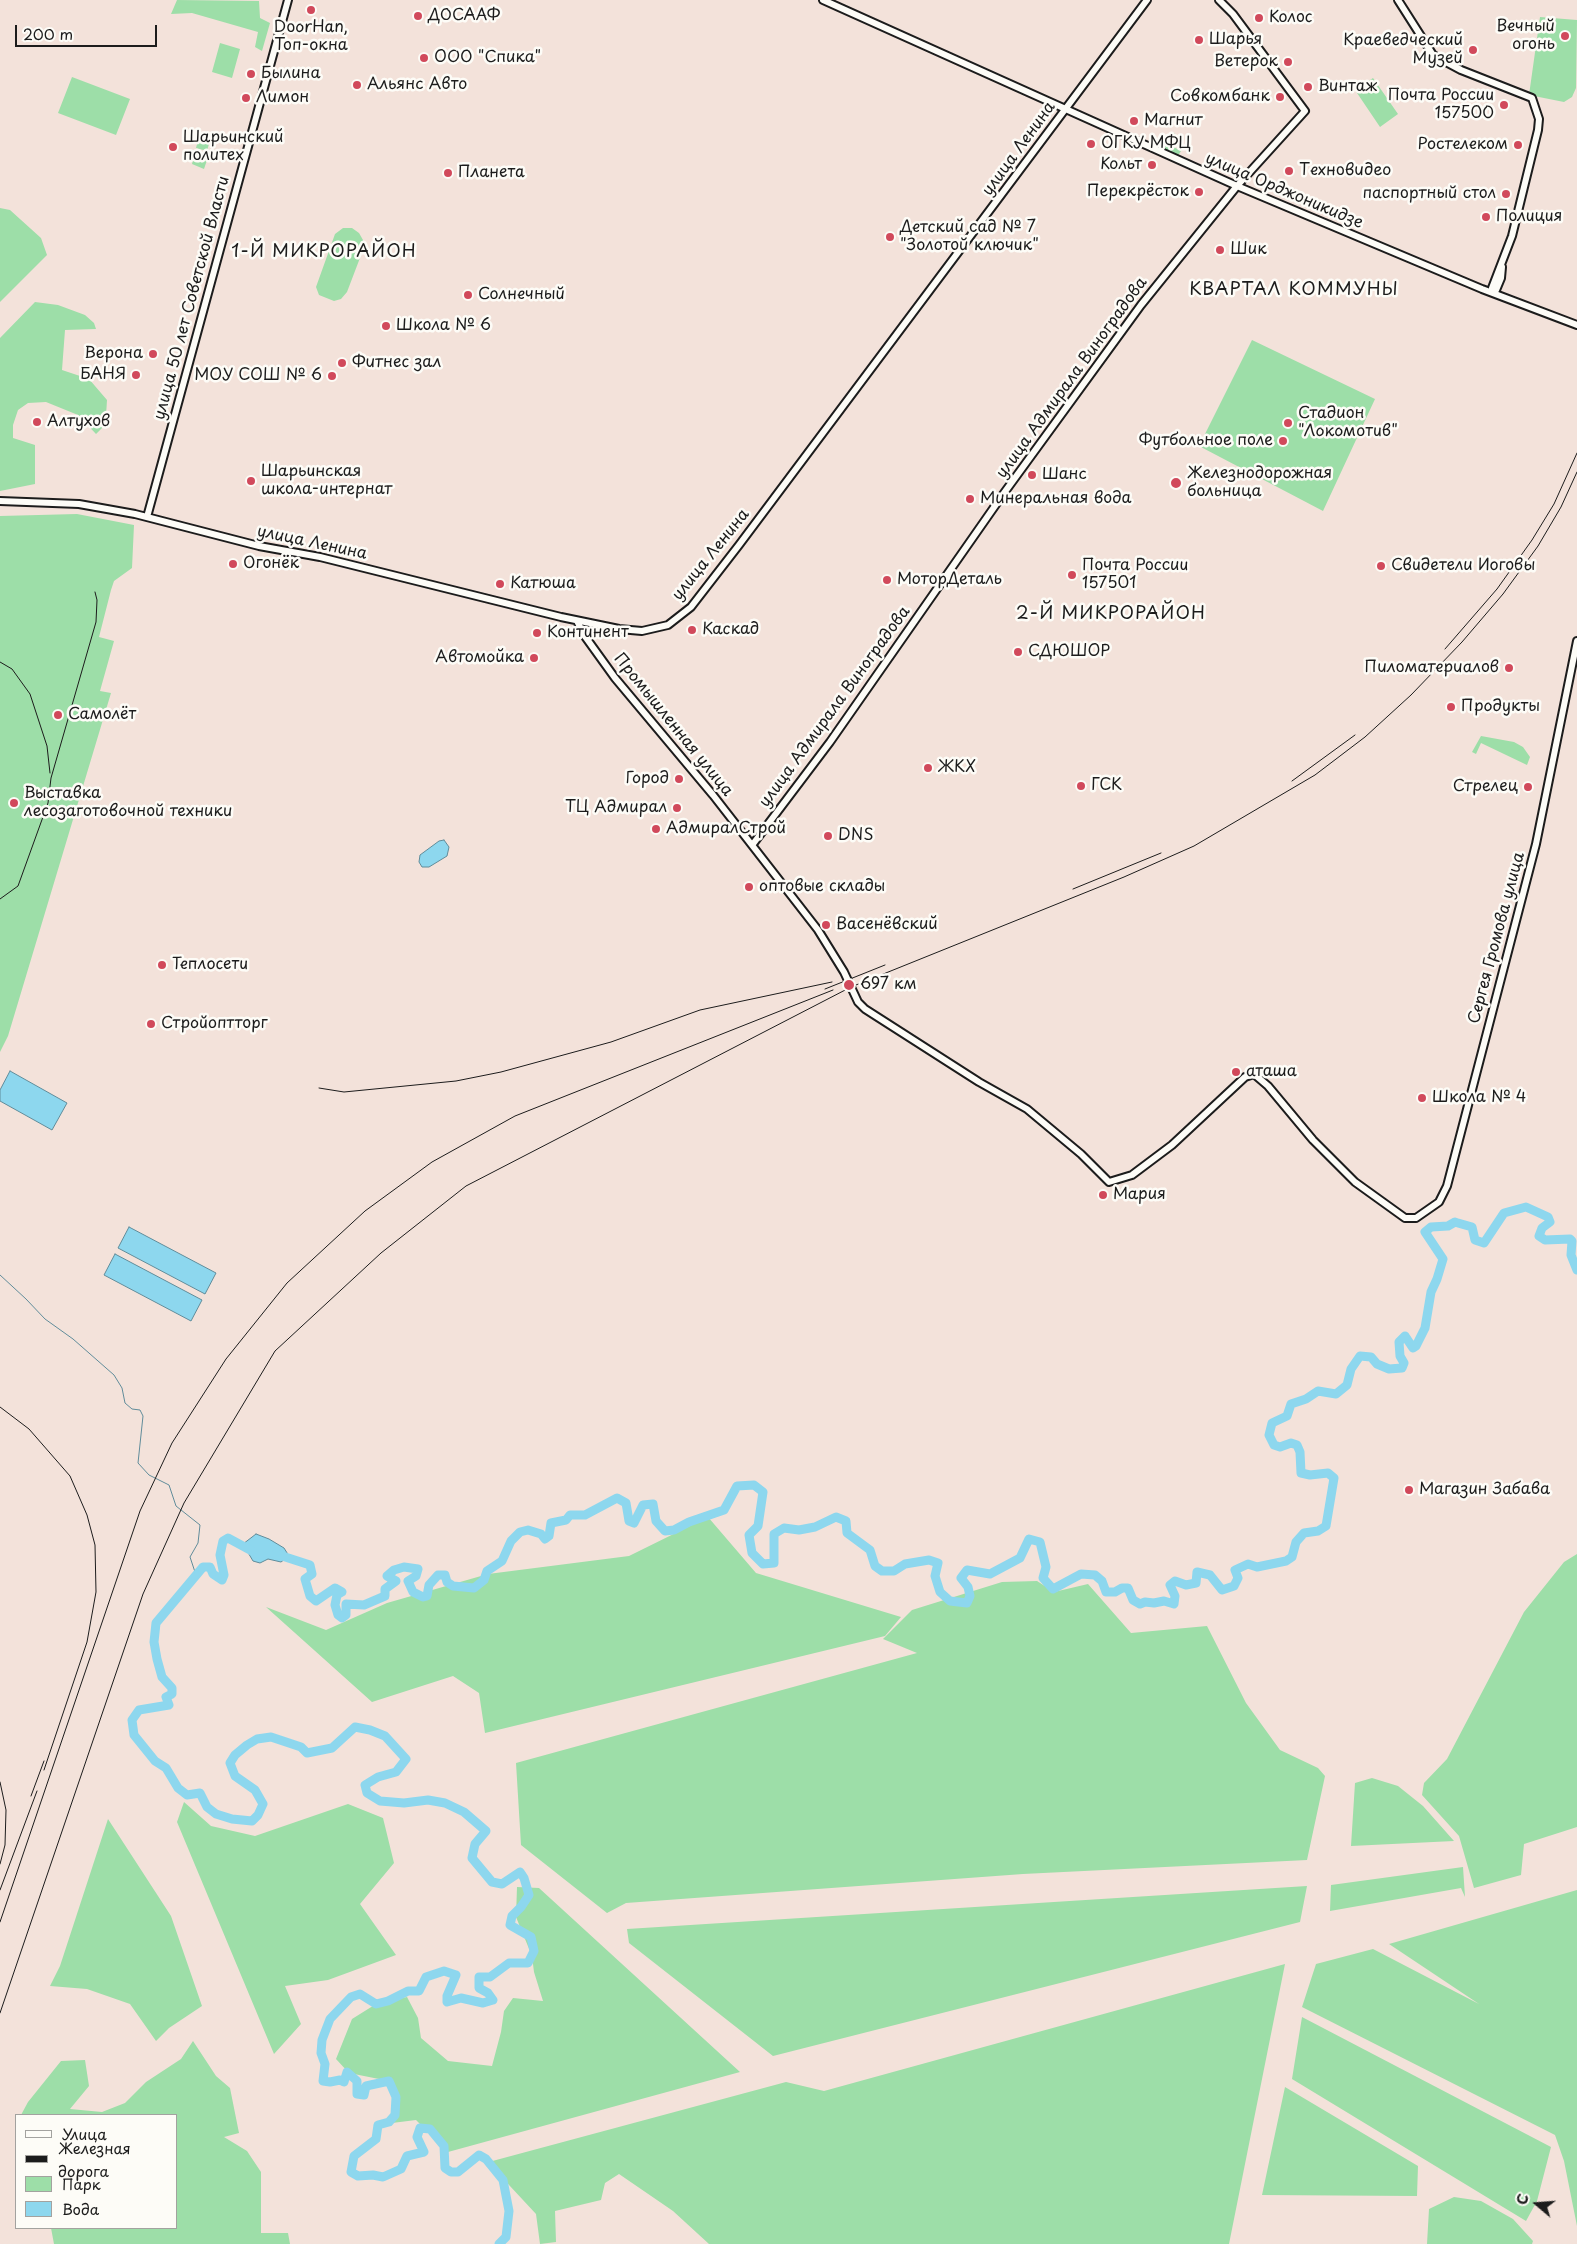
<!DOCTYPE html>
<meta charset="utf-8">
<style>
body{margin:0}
#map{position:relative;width:1577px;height:2244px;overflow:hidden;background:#f3e2da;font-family:"Playpen Sans",sans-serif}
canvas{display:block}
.legend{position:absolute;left:15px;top:2114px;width:162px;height:115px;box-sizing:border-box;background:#fdfcf7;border:1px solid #a3a29f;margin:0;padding:6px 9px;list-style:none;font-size:15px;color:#1c1c1c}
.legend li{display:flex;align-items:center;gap:10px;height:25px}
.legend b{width:25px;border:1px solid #a3a29f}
.north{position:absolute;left:1512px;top:2179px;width:50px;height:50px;-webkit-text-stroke:4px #fdfcf7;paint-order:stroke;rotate:288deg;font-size:14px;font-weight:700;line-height:20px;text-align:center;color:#1c1c1c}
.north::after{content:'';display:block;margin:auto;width:18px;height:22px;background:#1c1c1c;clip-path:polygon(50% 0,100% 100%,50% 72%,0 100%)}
.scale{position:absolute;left:15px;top:25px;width:142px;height:22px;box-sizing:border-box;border:2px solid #1c1c1c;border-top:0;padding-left:6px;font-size:15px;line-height:18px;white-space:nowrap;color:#1c1c1c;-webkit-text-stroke:4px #fdfcf7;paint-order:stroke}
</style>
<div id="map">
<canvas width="1577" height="2244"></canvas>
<ul class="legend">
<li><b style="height:6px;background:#fdfcf7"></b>Улица</li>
<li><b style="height:6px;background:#1c1c1c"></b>Железная дорога</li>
<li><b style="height:14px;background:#9ddea8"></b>Парк</li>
<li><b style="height:14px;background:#8dd7ee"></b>Вода</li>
</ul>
<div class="north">С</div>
<div class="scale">200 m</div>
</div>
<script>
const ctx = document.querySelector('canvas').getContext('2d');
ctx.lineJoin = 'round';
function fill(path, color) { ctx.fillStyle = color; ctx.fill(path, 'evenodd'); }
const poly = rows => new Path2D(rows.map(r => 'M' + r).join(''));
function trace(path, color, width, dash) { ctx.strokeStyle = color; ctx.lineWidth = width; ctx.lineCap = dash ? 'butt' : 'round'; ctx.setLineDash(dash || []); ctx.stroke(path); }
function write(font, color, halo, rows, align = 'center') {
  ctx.font = font + ' "Playpen Sans",sans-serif'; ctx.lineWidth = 5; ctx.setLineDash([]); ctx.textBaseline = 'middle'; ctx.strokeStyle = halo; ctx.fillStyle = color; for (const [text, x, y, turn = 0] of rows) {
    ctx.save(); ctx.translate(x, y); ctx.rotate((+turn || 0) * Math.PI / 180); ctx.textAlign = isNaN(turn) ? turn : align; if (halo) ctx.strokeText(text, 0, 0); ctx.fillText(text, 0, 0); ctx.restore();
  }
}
fill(poly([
 [177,0,259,1,260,18,270,23,262,51,255,47,258,32,192,13,171,14],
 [1540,17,1577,20,1576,88,1572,97,1564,102,1529,95],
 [220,43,240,49,232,78,212,72],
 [72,77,130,99,116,135,58,113],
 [1373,78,1398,114,1380,127,1355,90],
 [1173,132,1177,136,1170,145,1181,151,1177,157,1161,149],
 [200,133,211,136,207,151,196,148],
 [195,153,208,157,204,169,192,164],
 [0,208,10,210,41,238,47,255,0,302],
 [343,228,352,228,359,233,363,240,363,250,347,292,341,299,334,301,319,295,316,287,335,234],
 [35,302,58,305,85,315,94,323,96,329,65,330,62,370,89,379,107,400,106,416,103,427,96,434,78,415,46,402,28,403,18,410,13,425,13,438,35,445,35,484,0,491,0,338],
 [1252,340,1375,399,1323,511,1199,446],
 [77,514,134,525,132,568,114,581,111,590,99,637,114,641,100,691,111,693,8,1036,0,1052,0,516],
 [1481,736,1514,742,1523,747,1530,757,1527,765,1481,743,1476,754,1472,752],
 [708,1517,756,1573,901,1617,885,1636,485,1733,479,1693,453,1676,372,1702,266,1607,326,1630,387,1603,488,1574,629,1556],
 [1577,1554,1577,1827,1524,1844,1521,1875,1474,1888,1459,1836,1422,1795,1424,1783,1447,1759,1524,1612,1564,1562],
 [1037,1581,1054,1592,1088,1584,1131,1633,1207,1626,1246,1703,1280,1750,1318,1768,1325,1776,1307,1860,1023,1874,626,1903,607,1913,521,1845,516,1763,917,1653,883,1639,912,1610,1002,1582],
 [1372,1778,1398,1786,1423,1806,1454,1841,1351,1846,1355,1783],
 [184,1802,211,1826,255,1836,348,1804,383,1818,394,1863,360,1904,396,1955,328,1980,285,1986,301,2024,274,2054,177,1822],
 [108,1819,171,1916,202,2006,169,2028,156,2041,130,2004,87,1989,50,1986,60,1966],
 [1463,1867,1465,1897,1461,1888,1330,1911,1331,1885],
 [1307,1886,1300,1922,773,2056,629,1943,627,1929],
 [517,1887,539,1888,740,2072,448,2152,416,2120,392,2123,398,2106,389,2081,349,2073,336,2059,352,2019,376,2004,407,1997,418,2018,421,2038,448,2061,492,2066,501,2032,504,2011,513,1998,543,2001,534,1972,532,1956,516,1917],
 [1577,1890,1577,2226,1564,2161,1555,2135,1302,2007,1316,1964,1373,1949,1479,2004,1389,1944],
 [1285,1964,1229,2244,709,2244,673,2211,619,2174,605,2183,601,2200,555,2211,556,2242,540,2244,536,2214,496,2171,485,2163,786,2082,824,2091],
 [1302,2017,1551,2147,1537,2201,1526,2221,1292,2079],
 [193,2041,216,2076,230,2088,239,2133,224,2137,247,2151,261,2172,261,2233,288,2233,290,2244,54,2244,51,2228,176,2228,176,2115,21,2115,28,2102,61,2061,85,2060,89,2086,70,2109,102,2112,125,2103,146,2082,181,2059],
 [1285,2087,1418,2166,1417,2196,1262,2195],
 [1454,2197,1481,2201,1513,2219,1533,2241,1532,2244,1427,2244,1429,2209]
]), '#9ddea8');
const water = poly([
 [444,840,449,847,447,856,429,867,422,867,419,862,420,855,439,841,444,840],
 [10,1071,67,1103,52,1130,0,1101,0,1090,10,1071],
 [129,1227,216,1273,205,1294,118,1248,129,1227],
 [115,1254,202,1300,191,1321,104,1275,115,1254],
 [256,1534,269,1539,284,1548,289,1556,281,1562,268,1559,260,1563,253,1561,243,1544,256,1534]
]);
fill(water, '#8dd7ee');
trace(water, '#608c9a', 1);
trace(poly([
 [0,1275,26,1299,45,1319,73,1339,114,1375,122,1388,125,1403,132,1409,140,1410,143,1416,138,1463,149,1475,169,1485,176,1506,200,1525,198,1543,190,1557,196,1575]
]), '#608c9a', 1);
trace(poly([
 [1458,1223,1472,1227,1475,1240,1484,1243,1504,1213,1526,1207,1548,1217,1550,1222,1542,1228,1539,1236,1545,1240,1570,1239,1572,1241,1571,1255,1577,1270],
 [252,1551,228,1538,223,1541,220,1555,224,1575,222,1580,213,1574,210,1567,203,1567,156,1623,154,1642,157,1659,162,1677,172,1688,172,1694,166,1697,169,1705,139,1710,132,1720,134,1735,155,1761,166,1768,178,1788,187,1795,200,1793,207,1807,216,1814,232,1819,252,1821,258,1815,263,1804,255,1790,235,1776,230,1763,235,1755,247,1745,257,1739,271,1737,301,1747,307,1753,332,1748,355,1727,370,1730,385,1736,406,1759,396,1772,378,1777,365,1785,367,1793,380,1801,404,1803,428,1800,445,1803,464,1812,486,1831,475,1844,472,1858,492,1882,502,1884,520,1872,524,1878,529,1895,521,1907,512,1916,510,1925,531,1937,534,1951,528,1963,509,1963,490,1977,479,1977,479,1988,488,1993,493,2000,483,2003,461,1998,447,2002,447,1996,456,1975,444,1971,426,1977,419,1991,408,1991,388,2001,376,2004,360,1994,351,1997,330,2019,322,2040,321,2053,325,2064,323,2081,330,2082,340,2080,344,2082,347,2072,357,2081,357,2094,364,2095,366,2086,389,2081,396,2097,395,2115,389,2122,378,2125,376,2139,354,2156,351,2172,358,2176,373,2175,383,2177,401,2169,407,2156,424,2152,417,2137,420,2128,430,2129,444,2146,445,2168,451,2172,458,2172,479,2155,486,2159,503,2180,509,2211,506,2237,499,2244],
 [276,1554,310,1565,312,1574,305,1579,310,1596,316,1601,335,1588,342,1592,337,1595,335,1605,338,1615,342,1618,346,1615,346,1604,364,1605,385,1596,385,1589,396,1581,387,1576,394,1570,404,1567,418,1569,416,1576,408,1581,413,1592,423,1597,427,1596,429,1585,438,1575,445,1575,447,1582,453,1586,474,1588,484,1580,487,1571,502,1561,511,1541,520,1532,528,1530,541,1534,545,1539,549,1536,551,1523,566,1520,570,1515,585,1515,617,1498,626,1503,629,1521,634,1523,643,1505,653,1504,656,1521,665,1531,674,1530,689,1522,724,1510,737,1486,754,1485,763,1492,758,1526,749,1535,752,1553,763,1564,774,1563,774,1534,784,1528,799,1530,815,1527,836,1517,846,1521,847,1533,870,1550,875,1566,882,1571,894,1571,905,1564,929,1560,938,1563,935,1576,940,1592,950,1601,967,1603,970,1596,968,1587,961,1578,967,1570,990,1574,1020,1558,1029,1539,1040,1542,1046,1567,1043,1578,1053,1589,1081,1574,1095,1575,1102,1581,1106,1592,1115,1592,1122,1588,1128,1588,1133,1600,1140,1604,1145,1602,1154,1603,1164,1601,1174,1604,1175,1596,1170,1585,1175,1581,1186,1585,1196,1583,1197,1572,1210,1575,1222,1590,1234,1586,1238,1578,1235,1570,1248,1564,1257,1567,1286,1561,1292,1557,1296,1542,1304,1533,1318,1531,1326,1526,1334,1478,1328,1473,1310,1475,1301,1473,1300,1452,1297,1445,1291,1443,1280,1447,1274,1445,1269,1435,1272,1423,1287,1416,1291,1404,1306,1399,1318,1391,1336,1394,1347,1385,1351,1369,1360,1356,1371,1357,1377,1364,1389,1369,1402,1368,1404,1363,1400,1356,1399,1342,1405,1336,1413,1348,1416,1346,1425,1328,1431,1292,1437,1279,1443,1259,1425,1232,1431,1227,1448,1226,1455,1222]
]), '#8dd7ee', 9);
const secondary = poly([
 [823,0,1237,186,1482,289,1577,325],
 [1398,0,1433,55,1461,70,1532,98,1539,119,1538,130,1512,236,1492,288,1493,293,1496,290,1501,278,1502,267],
 [0,501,79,504,135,514,259,546,320,557,561,617,619,629,642,631,668,625,691,607,739,545,1147,0],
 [147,517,288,0],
 [577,621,584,635,615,678,713,795,818,930,844,972,858,1002,865,1009,979,1082,1027,1109,1081,1154,1109,1182,1132,1175,1172,1145,1245,1077,1254,1074,1268,1086,1313,1140,1355,1182,1405,1218,1416,1218,1439,1202,1447,1186,1536,844,1577,641],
 [753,844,830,742,1004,493,1141,305,1237,186,1305,111,1233,14,1219,0]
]);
trace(secondary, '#1c1c1c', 10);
trace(secondary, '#fdfcf7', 6);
trace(poly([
 [1445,649,1497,589,1532,540,1554,504,1577,453],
 [0,662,12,669,30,694,47,746,50,773],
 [1292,781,1355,735],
 [1073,889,1161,853],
 [0,899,18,886,48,803,51,778,96,622,97,600,95,592],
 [825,989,885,965],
 [319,1088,344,1092,456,1081,501,1072,611,1042,700,1010,832,982],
 [0,1407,29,1429,70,1476,87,1515,95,1545,96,1592,87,1642,44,1770],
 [0,1782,6,1810,5,1845,0,1864],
 [31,1796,44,1761],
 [0,1890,37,1791],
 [0,1922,140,1511,172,1443,226,1359,287,1283,365,1211,432,1162,515,1116,833,990],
 [0,2013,143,1594,184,1503,275,1351,381,1253,466,1186,851,987,1124,877,1194,846,1315,775,1365,737,1411,695,1462,642,1503,594,1538,546,1561,507,1577,472]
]), '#1c1c1c', 1);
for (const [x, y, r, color] of [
 [311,10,5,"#d1495b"],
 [418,16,5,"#d1495b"],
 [1259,18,5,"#d1495b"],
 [1565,36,5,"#d1495b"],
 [1199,40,5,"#d1495b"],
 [1473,50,5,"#d1495b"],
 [424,58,5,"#d1495b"],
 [1288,62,5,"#d1495b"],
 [251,74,5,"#d1495b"],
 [357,85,5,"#d1495b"],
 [1308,87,5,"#d1495b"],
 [1280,97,5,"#d1495b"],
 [246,98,5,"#d1495b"],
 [1504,105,5,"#d1495b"],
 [1134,121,5,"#d1495b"],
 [1091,144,5,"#d1495b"],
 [1518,145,5,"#d1495b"],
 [173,147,5,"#d1495b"],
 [1152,165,5,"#d1495b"],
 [1289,171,5,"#d1495b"],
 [448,173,5,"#d1495b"],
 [1199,192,5,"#d1495b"],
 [1506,194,5,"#d1495b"],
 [1486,217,5,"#d1495b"],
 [890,237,5,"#d1495b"],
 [1220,250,5,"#d1495b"],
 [468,295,5,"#d1495b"],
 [386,326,5,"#d1495b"],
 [153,354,5,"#d1495b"],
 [342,363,5,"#d1495b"],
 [136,375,5,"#d1495b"],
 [332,376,5,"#d1495b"],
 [37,422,5,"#d1495b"],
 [1288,423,5,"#d1495b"],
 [1283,441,5,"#d1495b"],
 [1032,475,5,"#d1495b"],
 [251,481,5,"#d1495b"],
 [1176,483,6,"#d1495b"],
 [970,499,5,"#d1495b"],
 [233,564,5,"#d1495b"],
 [1381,566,5,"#d1495b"],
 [1072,575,5,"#d1495b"],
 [887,580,5,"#d1495b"],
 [500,584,5,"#d1495b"],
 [692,630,5,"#d1495b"],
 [537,633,5,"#d1495b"],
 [1018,652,5,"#d1495b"],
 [534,658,5,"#d1495b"],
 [1509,668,5,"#d1495b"],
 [1451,707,5,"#d1495b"],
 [58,715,5,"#d1495b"],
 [928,768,5,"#d1495b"],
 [679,779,5,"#d1495b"],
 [1081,786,5,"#d1495b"],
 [1528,787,5,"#d1495b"],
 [14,803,5,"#d1495b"],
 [677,808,5,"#d1495b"],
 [656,829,5,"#d1495b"],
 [828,836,5,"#d1495b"],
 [749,887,5,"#d1495b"],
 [826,925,5,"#d1495b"],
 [162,965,5,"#d1495b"],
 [849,985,6,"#d1495b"],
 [151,1024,5,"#d1495b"],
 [1236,1072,5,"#d1495b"],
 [1422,1098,5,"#d1495b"],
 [1103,1195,5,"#d1495b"],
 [1409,1490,5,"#d1495b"]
]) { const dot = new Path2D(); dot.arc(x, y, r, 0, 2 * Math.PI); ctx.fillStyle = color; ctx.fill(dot); trace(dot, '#fdfcf7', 2); }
write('16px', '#1c1c1c', '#fdfcf7', [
 ["ДОСААФ",428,16],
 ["Колос",1269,18],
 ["Вечный",1555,27,"right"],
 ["огонь",1555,45,"right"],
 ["DoorHan,",311,28,"center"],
 ["Топ-окна",311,46,"center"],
 ["Шарья",1209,40],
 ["Краеведческий",1463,41,"right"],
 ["Музей",1463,59,"right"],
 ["ООО \"Спика\"",434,58],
 ["Ветерок",1278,62,"right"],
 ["Былина",261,74],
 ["Альянс Авто",367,85],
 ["Винтаж",1318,87],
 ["Почта России",1494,96,"right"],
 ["157500",1494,114,"right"],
 ["Совкомбанк",1270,97,"right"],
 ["Лимон",256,98],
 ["Магнит",1144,121],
 ["Шарьинский",183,138],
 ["политех",183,156],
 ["ОГКУ МФЦ",1101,144],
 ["Ростелеком",1508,145,"right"],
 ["Кольт",1142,165,"right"],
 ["Tехновидео",1299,171],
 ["Планета",458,173],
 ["Перекрёсток",1189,192,"right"],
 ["паспортный стол",1496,194,"right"],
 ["Полиция",1496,217],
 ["Детский сад № 7",900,228],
 ["\"Золотой ключик\"",900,246],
 ["Шик",1230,250],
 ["Солнечный",478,295],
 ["Школа № 6",396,326],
 ["Верона",143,354,"right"],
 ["Фитнес зал",352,363],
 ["БАНЯ",126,375,"right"],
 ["МОУ СОШ № 6",322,376,"right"],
 ["Стадион",1298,414],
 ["\"Локомотив\"",1298,432],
 ["Алтухов",47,422],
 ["Футбольное поле",1273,441,"right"],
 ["Шарьинская",261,472],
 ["школа-интернат",261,490],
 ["Железнодорожная",1187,474],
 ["больница",1187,492],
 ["Шанс",1042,475],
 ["Минеральная вода",980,499],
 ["Огонёк",243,564],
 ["Почта России",1082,566],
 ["157501",1082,584],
 ["Свидетели Иоговы",1391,566],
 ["МоторДеталь",897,580],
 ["Катюша",510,584],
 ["Каскад",702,630],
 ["Континент",547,633],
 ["СДЮШОР",1028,652],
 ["Автомойка",524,658,"right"],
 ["Пиломатериалов",1499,668,"right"],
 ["Продукты",1461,707],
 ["Самолёт",68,715],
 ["ЖКХ",938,768],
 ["Город",669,779,"right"],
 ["ГСК",1091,786],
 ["Стрелец",1518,787,"right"],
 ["Выставка",24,794],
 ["лесозаготовочной техники",24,812],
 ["ТЦ Адмирал",667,808,"right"],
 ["АдмиралСтрой",666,829],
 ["DNS",838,836],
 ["оптовые склады",759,887],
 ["Васенёвский",836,925],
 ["Теплосети",172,965],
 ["697 км",860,985],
 ["Стройоптторг",161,1024],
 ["аташа",1246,1072],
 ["Школа № 4",1432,1098],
 ["Мария",1113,1195],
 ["Магазин Забава",1419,1490]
], 'left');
write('16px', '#1c1c1c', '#fdfcf7', [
 ["улица Ленина",1019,149,-54],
 ["улица Орджоникидзе",1284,191,23],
 ["улица 50 лет Советской Власти",192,298,-75],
 ["улица Адмирала Виноградова",1072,378,-54],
 ["улица Ленина",312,543,12],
 ["улица Ленина",711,555,-51],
 ["улица Адмирала Виноградова",835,707,-54],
 ["Промышленная улица",673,725,51],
 ["Сергея Громова улица",1497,938,-75]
]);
ctx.letterSpacing = '1px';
write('18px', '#1c1c1c', '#fdfcf7', [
 ["1-Й МИКРОРАЙОН",324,252],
 ["КВАРТАЛ КОММУНЫ",1294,290],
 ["2-Й МИКРОРАЙОН",1111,614]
]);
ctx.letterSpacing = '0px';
</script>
